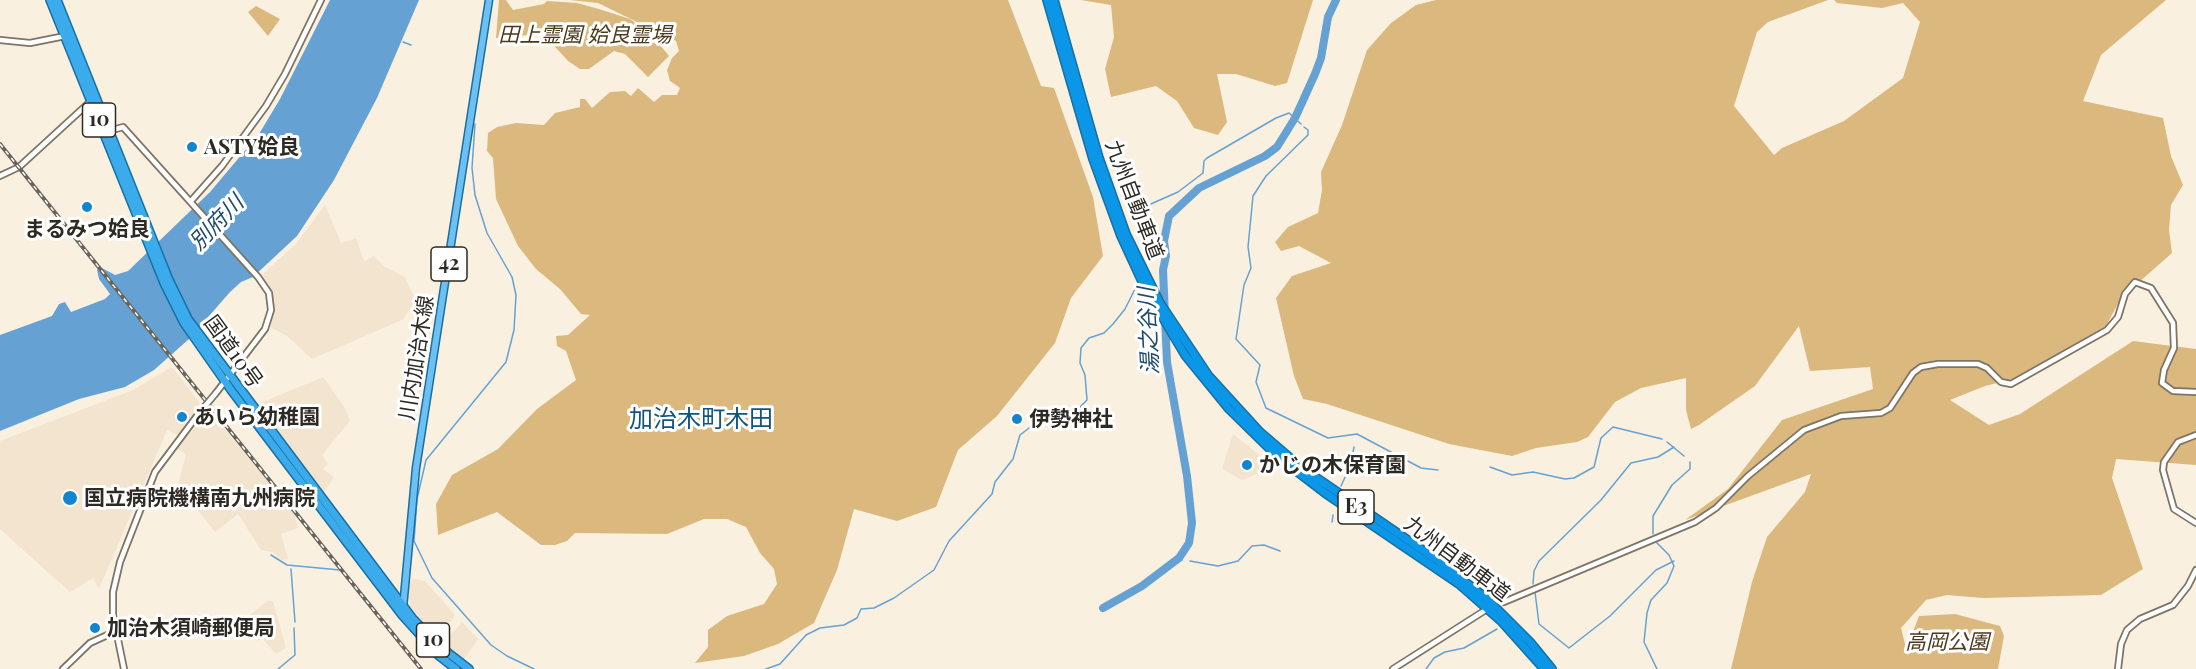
<!DOCTYPE html>
<meta charset="utf-8">
<style>
body{margin:0}
canvas{display:block;background:#faf0df}
</style>
<canvas width="2196" height="669"></canvas>
<script>
const ctx = document.querySelector('canvas').getContext('2d');
ctx.lineJoin = 'round';
function fill(path, color) { ctx.fillStyle = color; ctx.fill(path, 'evenodd'); }
const poly = rows => new Path2D(rows.map(r => 'M' + r).join(''));
function trace(path, color, width, dash) { ctx.strokeStyle = color; ctx.lineWidth = width; ctx.lineCap = dash ? 'butt' : 'round'; ctx.setLineDash(dash || []); ctx.stroke(path); }
function write(font, color, halo, rows, align = 'center') {
  ctx.font = font + ' "Playfair Display","Noto Sans JP",serif'; ctx.lineWidth = 6; ctx.setLineDash([]); ctx.textBaseline = 'middle'; ctx.strokeStyle = halo; ctx.fillStyle = color; for (const [text, x, y, turn = 0] of rows) {
    ctx.save(); ctx.translate(x, y); ctx.rotate((+turn || 0) * Math.PI / 180); ctx.textAlign = isNaN(turn) ? turn : align; if (halo) ctx.strokeText(text, 0, 0); ctx.fillText(text, 0, 0); ctx.restore();
  }
}
fill(poly([
 [325,205,341,243,356,238,364,261,374,256,385,267,405,277,415,299,404,319,312,359,287,336,270,327,275,300,261,276,296,244],
 [172,367,201,405,178,435,167,430,99,589,93,578,70,592,0,529,0,441,133,390],
 [323,377,345,408,350,421,322,455,328,464,323,469,334,477,322,495,256,405],
 [205,416,221,425,294,513,298,528,281,534,288,559,282,560,273,552,261,550,238,514,215,532,178,485,186,454,176,448],
 [1233,434,1263,458,1262,472,1242,480,1222,469],
 [413,579,425,581,455,615,437,640,410,606,408,583],
 [267,601,273,601,286,648,276,654,262,638,258,641,244,625,233,634,230,631],
 [462,622,478,639,463,661,442,645]
]), '#f2e4ce');
fill(poly([
 [499,0,506,0,513,10,544,4,547,1,577,3,599,9,630,19,652,35,669,56,648,77,625,54,614,51,589,69,580,69,568,61,548,39,539,34,496,38],
 [570,0,1008,0,1041,86,1054,88,1093,197,1103,256,1071,298,1055,343,997,416,958,450,936,507,897,521,854,509,837,570,814,623,778,644,744,656,695,663,708,647,708,630,727,616,764,604,777,584,774,569,760,553,746,527,727,519,704,519,667,534,575,533,567,541,555,545,541,545,497,512,438,535,436,504,452,475,498,449,537,409,576,380,566,351,557,346,556,336,568,335,590,315,581,314,560,289,536,269,518,246,496,199,493,158,487,151,488,133,497,127,516,123,544,125,555,113,580,107,580,99,585,99,592,108,610,92,625,91,631,96,638,88,654,102,662,95,677,95,680,88,670,81,667,70,672,58,679,51,676,41,598,3],
 [1081,0,1313,0,1287,83,1275,86,1236,74,1217,74,1227,122,1218,135,1194,128,1177,101,1156,86,1111,97,1105,69,1114,37,1111,5],
 [1436,0,1828,0,1768,22,1757,32,1734,106,1774,155,1782,148,1844,121,1903,78,1920,22,1903,3,1882,8,1837,3,1834,0,2166,0,2101,55,2083,101,2163,118,2171,156,2183,185,2171,205,2169,230,2172,253,2121,298,2106,326,2014,379,1985,386,1950,400,1989,425,2020,414,2133,341,2196,349,2196,465,2116,459,2112,478,2143,569,2101,595,1983,598,1947,595,1926,600,1901,628,1908,656,1908,645,1919,616,1955,614,2000,626,2004,636,1998,669,1731,669,1752,582,1767,537,1805,492,1811,474,1685,520,1728,489,1782,420,1873,389,1870,367,1810,371,1799,326,1755,386,1699,425,1691,429,1686,410,1686,378,1641,388,1615,402,1588,437,1577,442,1536,448,1512,456,1449,444,1327,404,1303,399,1294,376,1276,298,1292,276,1331,263,1299,246,1281,251,1275,242,1288,227,1318,213,1322,190,1321,172,1342,125,1367,50,1391,23,1416,5],
 [256,6,280,19,268,36,248,12]
]), '#dbb97e');
fill(poly([
 [330,0,419,0,377,98,334,180,297,236,253,277,241,282,230,292,189,339,154,370,125,387,79,399,0,431,0,335,52,316,59,304,65,302,71,312,105,299,110,294,99,279,97,270,100,267,115,275,128,271,210,192,259,134,280,99]
]), '#65a2d3');
trace(poly([
 [403,42,411,45],
 [475,124,472,168,475,195,487,233,512,277,516,295,514,330,506,362,426,460,417,499,414,541,432,578,491,645,507,656,534,669],
 [1304,127,1308,130,1308,135,1266,176,1253,196,1248,247,1251,268,1244,285,1236,339,1260,365,1256,382,1266,408,1328,438,1357,434,1421,468,1438,470],
 [1135,211,1178,192,1203,173,1204,161,1207,158,1276,118,1289,113,1301,124],
 [1667,442,1684,456],
 [1490,467,1512,475,1533,472,1565,479,1574,478,1594,467,1601,438,1613,427,1662,439],
 [1341,486,1351,464,1354,447],
 [1332,522,1333,515],
 [1653,534,1653,516,1672,485,1690,469,1690,462],
 [1656,542,1669,555,1674,566,1667,583,1651,600,1647,613,1644,642,1657,669],
 [271,555,287,565,340,570],
 [1179,558,1182,560],
 [1190,561,1218,566,1238,561,1252,546,1264,545,1280,551],
 [291,569,295,622],
 [1533,584,1534,571,1539,561,1601,500,1631,463,1658,457,1674,447],
 [1535,592,1539,624,1569,648,1610,616,1656,570,1674,561],
 [278,669,295,655,294,628],
 [766,669,780,664,806,635,820,628,844,625,857,618,861,609,874,608,894,598,934,570,949,541,992,494,995,482,1013,459,1020,435,1042,418,1059,412,1078,409,1087,400,1085,375,1080,363,1081,348,1089,338,1104,333,1113,324,1125,309,1138,283],
 [1426,669,1434,658,1445,652,1464,648,1497,629]
]), '#65a2d3', 1.5);
trace(poly([
 [1103,608,1142,586,1179,558,1189,543,1192,523,1187,476,1167,362,1163,270,1166,256,1164,241,1169,216,1199,188,1265,156,1277,147,1295,118,1315,74,1321,58,1328,17,1336,0]
]), '#65a2d3', 8);
const tertiary = poly([
 [0,40,30,43,65,36],
 [109,131,123,127,258,277,269,293,271,310,265,329,216,393],
 [0,176,19,167,91,101],
 [191,201,222,166,266,106,285,74,321,0],
 [2196,435,2178,442,2164,462,2163,470,2174,509,2196,523],
 [1504,602,1695,522,1716,508,1748,476,1804,430,1841,416,1881,413,1890,408,1913,373,1921,367,1938,364,1978,364,1987,368,2001,382,2011,384,2107,330,2118,317,2125,294,2135,282,2151,288,2173,323,2174,348,2164,370,2162,383,2173,391,2196,392],
 [63,669,90,643,114,632],
 [124,669,113,615,113,592,120,562,155,472,200,412],
 [1393,669,1484,611],
 [2118,669,2121,644,2127,630,2140,619,2173,605,2188,586,2196,570]
]);
const primary = poly([
 [403,608,416,468,489,0]
]);
const trunk = poly([
 [50,0,164,283,184,323,231,390,402,615,438,655,456,669],
 [57,0,169,280,188,319,413,619,438,645,469,669]
]);
const motorway = poly([
 [1047,0,1093,159,1121,236,1145,288,1185,355,1229,409,1278,457,1325,493,1459,584,1501,621,1544,669],
 [1054,0,1099,158,1126,234,1160,303,1208,375,1260,432,1302,468,1437,560,1486,598,1530,642,1552,669]
]);
trace(tertiary, '#7d7465', 8);
trace(primary, '#1770a3', 9);
trace(trunk, '#1770a3', 10);
trace(motorway, '#1770a3', 10);
trace(tertiary, '#fff', 4.5);
trace(primary, '#6dc0f1', 6);
trace(trunk, '#3cabec', 7);
trace(motorway, '#0b96e8', 7);
const rail = poly([
 [0,144,421,669]
]);
trace(rail, '#69645a', 4);
trace(rail, '#fff', 1.5, [4.5]);
const tertiaryBridge = poly([
 [200,412,216,393]
]);
trace(tertiaryBridge, '#7d7465', 8, []);
trace(tertiaryBridge, '#fff', 4.5);
for (const [x, y, r, color] of [
 [192,147,6,"#1186cf"],
 [87,207,6,"#1186cf"],
 [182,417,6,"#1186cf"],
 [1017,419,6,"#1186cf"],
 [1247,465,6,"#1186cf"],
 [70,498,8,"#1186cf"],
 [95,628,6,"#1186cf"]
]) { const dot = new Path2D(); dot.arc(x, y, r, 0, 2 * Math.PI); ctx.fillStyle = color; ctx.fill(dot); trace(dot, '#fff', 2); }
for (const [x, y, w] of [
 [99,120,33],
 [449,264,36],
 [1356,507,36],
 [433,640,33]
]) { const box = new Path2D(); box.roundRect(x - w / 2, y - 17, w, 34, 4.5); ctx.fillStyle = '#fff'; ctx.fill(box); trace(box, '#2d2a23', 1.5); }
write('bold 20px', '#2d2a23', null, [
 ["10",99,120],
 ["42",449,264],
 ["E3",1356,507],
 ["10",433,640]
]);
write('italic 21px', '#4a391b', '#fff', [
 ["田上霊園 姶良霊場",585,35],
 ["高岡公園",1947,642]
]);
write('bold 21px', '#2d2a23', '#fff', [
 ["ASTY姶良",204,147],
 ["まるみつ姶良",87,229,"center"],
 ["あいら幼稚園",194,417],
 ["伊勢神社",1029,419],
 ["かじの木保育園",1259,465],
 ["国立病院機構南九州病院",84,498],
 ["加治木須崎郵便局",107,628]
], 'left');
write('21px', '#2d2a23', '#fff', [
 ["九州自動車道",1134,200,69],
 ["国道10号",233,352,54],
 ["川内加治木線",417,358,-81],
 ["九州自動車道",1457,559,37]
]);
write('italic 22px', '#1d4a6d', '#fff', [
 ["別府川",217,223,-46],
 ["湯之谷川",1149,331,-93]
]);
write('24px', '#0f5583', '#fff', [
 ["加治木町木田",701,420]
]);
</script>
